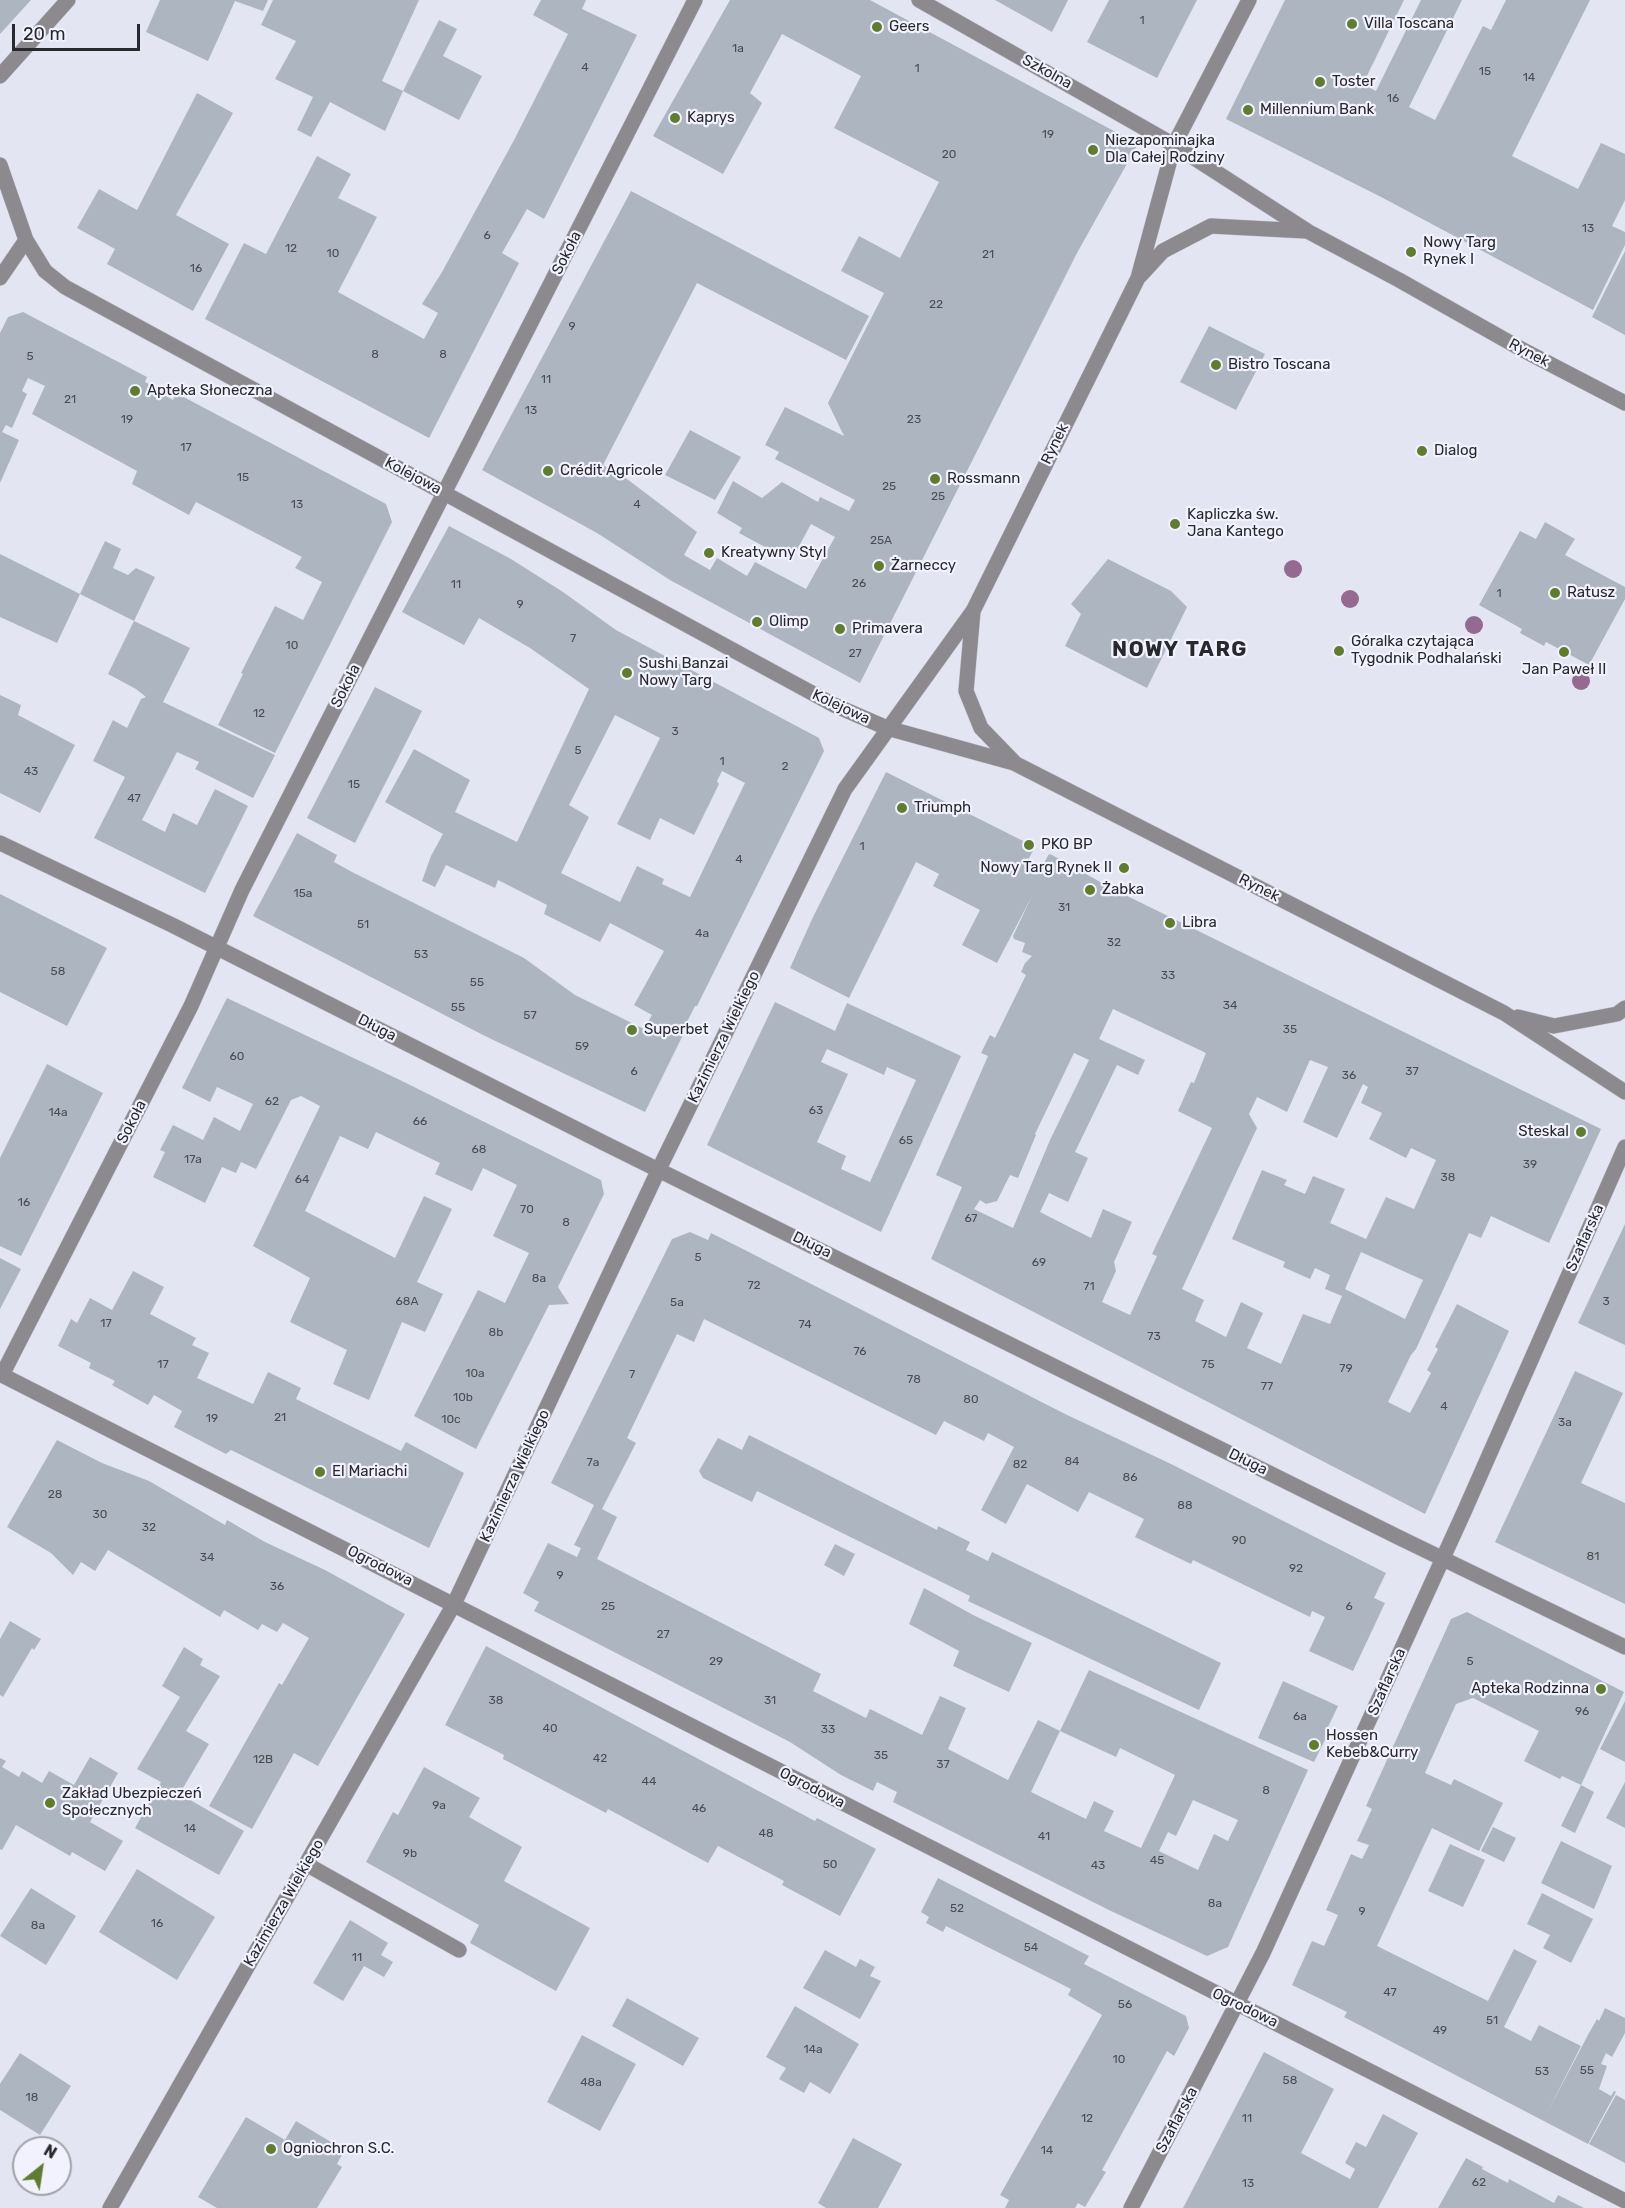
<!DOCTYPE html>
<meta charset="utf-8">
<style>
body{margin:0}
#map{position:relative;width:1625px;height:2208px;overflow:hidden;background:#e3e5f2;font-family:Rubik,sans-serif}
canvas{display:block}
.north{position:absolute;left:12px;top:2136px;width:60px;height:60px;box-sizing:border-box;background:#f1f2fd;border:2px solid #a1a2aa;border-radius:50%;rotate:30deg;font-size:16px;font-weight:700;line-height:24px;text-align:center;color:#28292e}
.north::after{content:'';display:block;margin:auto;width:21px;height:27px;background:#607c30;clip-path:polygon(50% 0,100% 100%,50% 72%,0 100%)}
.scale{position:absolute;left:12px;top:24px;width:128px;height:27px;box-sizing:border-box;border:3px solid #28292e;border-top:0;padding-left:8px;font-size:18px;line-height:21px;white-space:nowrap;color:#28292e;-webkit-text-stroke:4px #f1f2fd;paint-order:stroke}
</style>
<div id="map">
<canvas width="1625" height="2208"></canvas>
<div class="north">N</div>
<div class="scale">20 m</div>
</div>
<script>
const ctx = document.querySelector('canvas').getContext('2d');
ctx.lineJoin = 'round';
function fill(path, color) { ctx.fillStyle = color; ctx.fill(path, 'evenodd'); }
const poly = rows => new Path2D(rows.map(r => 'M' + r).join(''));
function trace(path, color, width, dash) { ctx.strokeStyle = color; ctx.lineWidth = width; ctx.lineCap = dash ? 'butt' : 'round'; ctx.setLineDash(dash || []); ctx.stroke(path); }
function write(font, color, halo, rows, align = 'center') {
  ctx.font = font + ' Rubik,sans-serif'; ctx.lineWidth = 4.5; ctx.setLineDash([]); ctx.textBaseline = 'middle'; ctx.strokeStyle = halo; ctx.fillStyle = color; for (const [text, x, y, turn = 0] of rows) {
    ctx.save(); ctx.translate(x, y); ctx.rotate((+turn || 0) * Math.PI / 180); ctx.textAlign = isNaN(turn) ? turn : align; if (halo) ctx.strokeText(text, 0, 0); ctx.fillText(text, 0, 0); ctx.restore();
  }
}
fill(poly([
 [0,0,31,0,0,34],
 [160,0,268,0,263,11,235,1,208,61,146,32],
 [273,0,419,0,382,81,403,91,385,131,330,102,311,137,297,130,313,97,275,79,296,41,261,25],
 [541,0,586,0,582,9,637,35,544,219,527,209,502,253,519,263,429,438,205,319,244,243,266,254,317,156,351,174,338,198,377,217,338,292,424,339,438,313,422,304,442,272,513,142,568,34,533,15],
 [730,0,870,0,1138,144,1077,253,860,683,670,580,597,533,482,470,631,191,869,316,846,360,697,283,603,465,627,479,697,532,684,555,710,570,717,558,747,576,755,562,806,589,835,537,811,524,791,561,739,533,742,528,717,513,733,481,762,498,782,482,818,502,820,497,849,511,855,500,775,459,779,452,765,445,785,407,844,436,828,403,884,293,841,271,859,236,900,258,939,182,834,128,861,76,782,34,750,93,762,103,723,174,653,136],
 [995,0,1068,0,1052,32],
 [1109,0,1197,0,1157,78,1087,42],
 [1285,0,1404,0,1363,84,1376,91,1421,0,1462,0,1409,107,1435,120,1483,26,1491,30,1506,0,1590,0,1512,156,1578,189,1601,143,1625,154,1625,200,1612,226,1625,232,1625,245,1593,310,1383,198,1226,119],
 [439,20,457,29,443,56,482,76,459,120,403,91],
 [197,93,233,113,176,215,229,244,193,311,107,264,115,249,77,228,99,189,137,210],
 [1625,251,1625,335,1592,317],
 [23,312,147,377,145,382,159,389,157,391,173,400,176,393,386,504,392,522,275,753,218,725,243,674,241,673,275,606,303,620,322,582,295,568,302,557,196,502,189,515,132,484,137,471,32,414,45,386,28,378,22,391,27,394,12,428,6,425,2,432,19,440,0,483,0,333,8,317],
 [1209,326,1265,354,1236,410,1180,382],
 [690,430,741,457,715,500,665,475],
 [1545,522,1575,539,1565,555,1625,587,1625,599,1589,665,1546,642,1544,646,1520,633,1522,629,1479,605,1520,531,1536,539],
 [449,526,511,559,563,592,616,630,819,738,824,751,697,1006,695,1006,683,1030,685,1031,645,1112,485,1036,253,916,297,833,337,855,334,862,352,872,524,958,575,995,644,1029,652,1015,634,1005,664,951,610,923,600,942,544,914,547,905,498,880,495,888,446,865,435,887,422,881,431,856,443,834,385,802,414,749,470,780,455,812,517,842,589,689,530,648,479,618,464,645,402,612],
 [615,715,660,738,617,824,650,840,660,818,694,835,719,784,717,781,722,771,745,783,690,897,662,884,664,879,637,866,620,902,561,873,589,817,569,805],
 [105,541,121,549,113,568,128,575,136,568,155,577,134,621,190,648,163,702,275,755,253,798,195,769,199,762,177,752,142,820,165,832,173,813,197,825,215,789,248,806,205,893,94,838,125,777,93,761,113,720,127,728,141,699,146,697,136,689,108,674,134,621,80,594],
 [0,554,80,594,57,643,0,617],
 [1108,559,1171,591,1187,607,1147,688,1065,646,1081,614,1071,604],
 [375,687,422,711,355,843,307,818],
 [0,695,21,705,18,715,75,745,40,813,0,793],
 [886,772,1035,847,1028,860,1042,867,1049,854,1052,855,1111,888,1601,1129,1549,1243,1491,1216,1481,1238,1469,1233,1416,1349,1411,1355,1388,1402,1410,1413,1431,1373,1427,1370,1438,1349,1435,1347,1457,1304,1509,1331,1425,1514,931,1259,962,1187,936,1175,988,1056,981,1053,990,1035,995,1038,1026,975,1021,972,1025,963,1032,956,1022,952,1025,943,1014,939,1013,936,1032,896,997,963,962,945,980,910,933,886,939,874,916,862,849,998,790,968,813,917],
 [1113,1009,1206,1053,1194,1083,1191,1082,1178,1111,1212,1128,1152,1254,1157,1256,1130,1315,1102,1302,1116,1271,1114,1262,1132,1222,1103,1209,1091,1238,1040,1212,1049,1193,1068,1202,1088,1158,1075,1152,1117,1065,1138,1075,1145,1060,1099,1039],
 [1074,1053,1089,1060,1050,1140,1013,1228,974,1209,980,1200,986,1204,997,1201,1010,1175,1018,1178,1036,1135,1035,1134],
 [1310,1060,1328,1067,1303,1122,1337,1138,1363,1084,1368,1087,1361,1103,1382,1113,1369,1139,1406,1158,1411,1148,1436,1160,1414,1209,1386,1197,1366,1239,1330,1223,1345,1189,1313,1176,1305,1194,1284,1185,1287,1180,1262,1170,1232,1239,1285,1262,1283,1267,1310,1279,1315,1268,1330,1275,1325,1289,1342,1296,1330,1324,1303,1314,1281,1364,1247,1348,1263,1313,1241,1302,1226,1337,1195,1321,1204,1300,1182,1289,1257,1128,1249,1114,1257,1097,1287,1112],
 [1361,1252,1423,1280,1405,1319,1345,1289],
 [0,894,107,948,67,1026,0,992],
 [227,998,400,1080,601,1180,604,1194,558,1287,569,1304,549,1305,476,1449,414,1416,478,1290,505,1303,529,1253,493,1236,517,1185,483,1168,472,1191,435,1174,440,1163,376,1132,368,1149,340,1136,305,1211,395,1258,424,1196,452,1209,417,1282,443,1294,425,1332,402,1322,369,1400,333,1384,347,1350,290,1322,310,1278,253,1246,320,1106,301,1096,291,1100,256,1169,241,1162,236,1173,222,1167,205,1203,153,1177,165,1152,160,1150,173,1125,203,1140,214,1117,240,1131,253,1104,217,1087,210,1102,182,1088],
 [775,1002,835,1031,847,1003,961,1056,881,1232,707,1145],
 [827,1049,884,1075,887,1067,916,1080,870,1182,841,1169,846,1156,817,1142,848,1074,821,1062],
 [47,1064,103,1093,21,1256,0,1246,0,1158],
 [1625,1224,1625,1345,1578,1323],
 [690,1232,708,1240,711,1233,739,1247,1063,1413,1171,1464,1386,1573,1374,1598,1385,1603,1353,1671,1309,1651,1325,1617,1312,1611,1310,1617,1193,1560,1191,1564,1135,1537,1144,1519,1089,1492,1078,1512,1027,1484,1006,1524,981,1510,1014,1447,988,1433,984,1441,944,1421,936,1435,704,1319,694,1342,677,1334,627,1438,636,1443,602,1509,617,1517,597,1559,821,1674,813,1691,866,1718,870,1709,922,1735,940,1696,966,1708,948,1749,1008,1780,1038,1720,1060,1731,1031,1792,1086,1819,1094,1801,1114,1811,1104,1831,1141,1848,1175,1775,1120,1748,1116,1757,1060,1731,1089,1670,1308,1770,1228,1947,1207,1956,1111,1911,893,1802,897,1792,877,1782,873,1791,841,1775,790,1742,534,1611,539,1602,523,1593,548,1543,577,1557,581,1548,574,1545,594,1505,551,1483,672,1239],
 [1193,1800,1238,1820,1228,1841,1214,1834,1198,1870,1159,1851,1168,1832,1176,1836],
 [0,1258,21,1269,0,1309],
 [133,1271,164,1287,150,1314,196,1338,192,1345,209,1353,197,1378,253,1404,268,1372,301,1388,296,1399,401,1451,406,1442,464,1473,429,1548,231,1450,226,1454,174,1427,182,1411,154,1395,148,1405,112,1385,115,1381,89,1368,91,1363,58,1346,71,1319,77,1323,90,1298,112,1310],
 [1575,1371,1623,1393,1581,1483,1625,1503,1625,1604,1495,1542],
 [749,1435,937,1530,938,1526,970,1542,966,1550,988,1561,992,1552,1221,1663,1199,1710,968,1601,970,1596,757,1491,752,1502,703,1478,699,1471,718,1438,742,1450],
 [57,1440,102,1463,149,1481,225,1525,227,1520,265,1542,325,1570,405,1614,318,1766,294,1753,252,1829,209,1806,279,1683,282,1685,309,1638,283,1623,277,1632,262,1624,258,1630,224,1610,220,1617,108,1550,95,1571,81,1562,73,1575,51,1553,7,1527],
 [835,1544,855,1554,844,1576,824,1565],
 [924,1588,975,1616,1032,1643,1009,1692,953,1666,959,1651,909,1624],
 [1467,1612,1624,1692,1581,1785,1562,1776,1560,1779,1524,1761,1539,1731,1473,1698,1456,1704,1425,1773,1451,1785,1454,1779,1503,1803,1479,1851,1432,1828,1377,1946,1488,2001,1514,1949,1537,1961,1504,2027,1531,2041,1539,2025,1581,2046,1547,2113,1589,2033,1597,2019,1599,2021,1605,2008,1625,2018,1625,2033,1612,2057,1606,2053,1601,2064,1607,2066,1599,2089,1611,2096,1614,2091,1616,2092,1588,2144,1344,2017,1347,2012,1292,1985,1312,1941,1324,1946,1338,1915,1326,1910,1351,1854,1362,1859,1369,1845,1357,1841,1372,1809,1366,1806,1451,1619],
 [10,1621,41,1639,34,1650,32,1648,3,1697,0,1695,0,1639],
 [486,1646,815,1821,817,1818,876,1849,840,1916,782,1885,784,1881,718,1846,708,1863,608,1809,606,1813,503,1759,504,1755,445,1725],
 [184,1647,203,1659,200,1665,220,1676,186,1731,209,1744,180,1793,166,1786,244,1831,219,1875,135,1828,161,1782,137,1769,180,1697,162,1686],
 [1283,1681,1338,1706,1328,1727,1331,1728,1314,1762,1258,1738],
 [1625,1701,1625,1762,1600,1749],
 [90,1757,118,1773,90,1822,123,1841,105,1871,72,1852,70,1856,16,1825,2,1850,0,1849,0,1758,6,1761,2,1767,19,1777,22,1771,42,1783,49,1771,74,1785],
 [424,1767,480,1798,469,1817,522,1847,504,1881,590,1928,556,1991,470,1943,479,1925,366,1862,393,1812,398,1815],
 [1625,1782,1625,1828,1606,1818],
 [1581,1785,1594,1792,1575,1833,1561,1826],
 [1493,1827,1516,1838,1504,1862,1481,1851],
 [1561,1841,1612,1866,1594,1909,1541,1883],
 [1450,1844,1485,1860,1463,1907,1428,1891],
 [137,1869,215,1917,177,1980,99,1932],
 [938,1878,1089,1956,1084,1964,1186,2016,1189,2028,1174,2056,1167,2051,1102,2170,1106,2172,1085,2207,1078,2203,1075,2208,1005,2208,1009,2200,1000,2195,1102,2015,1068,1995,1071,1989,946,1926,943,1932,926,1923,929,1917,921,1912],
 [31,1888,76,1916,46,1965,0,1936],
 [1542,1893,1593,1919,1571,1963,1543,1948,1550,1935,1527,1924],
 [350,1920,388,1943,381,1955,393,1962,384,1977,364,1966,343,2001,313,1983],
 [825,1950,856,1967,860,1959,875,1967,870,1976,881,1981,860,2019,803,1988],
 [627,1998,699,2038,683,2066,612,2026],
 [795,2006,859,2044,830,2094,810,2082,804,2093,779,2079,786,2068,766,2057],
 [582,2035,636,2064,600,2131,547,2102],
 [1264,2052,1334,2089,1301,2153,1350,2179,1355,2169,1345,2163,1356,2142,1366,2147,1383,2114,1418,2133,1378,2208,1183,2208],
 [20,2053,71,2086,40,2135,0,2110,0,2084],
 [1616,2095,1625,2100,1625,2163,1589,2144],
 [246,2117,285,2140,296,2121,336,2145,334,2148,343,2153,337,2164,342,2167,317,2208,217,2208,198,2197],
 [853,2138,902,2164,878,2208,826,2208,818,2203],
 [1466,2158,1483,2167,1482,2169,1508,2183,1509,2179,1554,2203,1558,2195,1584,2208,1438,2208]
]), '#adb6c0');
const minor = poly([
 [919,0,1174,145,1309,232,1399,280,1523,350,1625,403],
 [0,76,68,0],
 [0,165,26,240,45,271,65,287,834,705,887,728,1014,763,1504,1013,1625,1092],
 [1140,276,1163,251,1211,226,1306,231],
 [0,278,26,240],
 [973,611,966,691,981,728,1014,762],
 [0,843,172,925,602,1142,1400,1538,1625,1647],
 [1518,1017,1554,1026,1617,1014,1625,1008],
 [0,1374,1625,2201],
 [2,1375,191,1006,242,890,695,0],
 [306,1864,459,1950],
 [110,2208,454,1604,659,1169,845,789,973,611,1138,278,1174,145,1249,0],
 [1131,2208,1263,1953,1464,1512,1625,1147]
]);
trace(minor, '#c1c3cf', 16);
trace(minor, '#8d8a8f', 15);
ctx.fillStyle = '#966a90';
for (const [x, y] of [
 [1293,569],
 [1350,599],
 [1474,625],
 [1581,681]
]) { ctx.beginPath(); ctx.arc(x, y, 9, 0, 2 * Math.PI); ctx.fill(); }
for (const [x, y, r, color] of [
 [1352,24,6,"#607c30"],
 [877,27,6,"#607c30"],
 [1320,82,6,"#607c30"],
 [1248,110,6,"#607c30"],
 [675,118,6,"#607c30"],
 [1093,150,6,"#607c30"],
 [1411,252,6,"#607c30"],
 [1216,365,6,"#607c30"],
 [135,391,6,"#607c30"],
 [1422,451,6,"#607c30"],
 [548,471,6,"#607c30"],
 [935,479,6,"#607c30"],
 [1175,524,6,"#607c30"],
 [709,553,6,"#607c30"],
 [879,566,6,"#607c30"],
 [1555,593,6,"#607c30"],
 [757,622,6,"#607c30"],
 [840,629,6,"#607c30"],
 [1339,651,6,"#607c30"],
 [1564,652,6,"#607c30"],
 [627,673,6,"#607c30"],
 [902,808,6,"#607c30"],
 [1029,845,6,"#607c30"],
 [1124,868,6,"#607c30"],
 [1090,890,6,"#607c30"],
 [1170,923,6,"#607c30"],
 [632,1030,6,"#607c30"],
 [1581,1132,6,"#607c30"],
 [320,1472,6,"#607c30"],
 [1601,1689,6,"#607c30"],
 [1314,1745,6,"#607c30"],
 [50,1803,6,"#607c30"],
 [271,2149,6,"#607c30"]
]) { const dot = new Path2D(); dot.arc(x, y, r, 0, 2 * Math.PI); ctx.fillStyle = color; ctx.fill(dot); trace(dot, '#f1f2fd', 2); }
write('12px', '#494c52', null, [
 ["1",1142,21],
 ["1a",738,49],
 ["4",585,68],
 ["1",917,69],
 ["15",1485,72],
 ["14",1529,78],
 ["16",1393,99],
 ["19",1048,135],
 ["20",949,155],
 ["13",1588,229],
 ["6",487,236],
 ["12",291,249],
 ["10",333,254],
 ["21",988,255],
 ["16",196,269],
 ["22",936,305],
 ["9",572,327],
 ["8",375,355],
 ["8",443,355],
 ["5",30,357],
 ["11",546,380],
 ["21",70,400],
 ["13",531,411],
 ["19",127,420],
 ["23",914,420],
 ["17",186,448],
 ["15",243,478],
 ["25",889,487],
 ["25",938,497],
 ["13",297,505],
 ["4",637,505],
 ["25A",881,541],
 ["26",859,584],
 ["11",456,585],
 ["1",1499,594],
 ["9",520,605],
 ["7",573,639],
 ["10",292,646],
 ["27",855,654],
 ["12",259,714],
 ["3",675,732],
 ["5",578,751],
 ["1",722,762],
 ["2",785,767],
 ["43",31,772],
 ["15",354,785],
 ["47",134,799],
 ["1",862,847],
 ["4",739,860],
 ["15a",303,894],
 ["31",1064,908],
 ["51",363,925],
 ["4a",702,934],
 ["32",1114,943],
 ["53",421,955],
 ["58",58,972],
 ["33",1168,976],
 ["55",477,983],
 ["34",1230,1006],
 ["55",458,1008],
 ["57",530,1016],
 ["35",1290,1030],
 ["59",582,1047],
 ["60",237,1057],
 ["6",634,1072],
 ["37",1412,1072],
 ["36",1349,1076],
 ["62",272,1102],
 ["63",816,1111],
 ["14a",58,1113],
 ["66",420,1122],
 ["65",906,1141],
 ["68",479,1150],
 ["17a",193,1160],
 ["39",1530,1165],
 ["38",1448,1178],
 ["64",302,1180],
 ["16",24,1203],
 ["70",527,1210],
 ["67",971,1219],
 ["8",566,1223],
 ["5",698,1258],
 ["69",1039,1263],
 ["8a",539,1279],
 ["72",754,1286],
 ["71",1089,1287],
 ["68A",407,1302],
 ["3",1606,1302],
 ["5a",677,1303],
 ["17",106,1324],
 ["74",805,1325],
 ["8b",496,1333],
 ["73",1154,1337],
 ["76",860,1352],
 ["17",163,1365],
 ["75",1208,1365],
 ["79",1346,1369],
 ["10a",475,1374],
 ["7",632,1375],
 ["78",914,1380],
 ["77",1267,1387],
 ["10b",463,1398],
 ["80",971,1400],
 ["4",1444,1407],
 ["21",280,1418],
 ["19",212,1419],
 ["10c",451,1420],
 ["3a",1565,1423],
 ["84",1072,1462],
 ["7a",593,1463],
 ["82",1020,1465],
 ["86",1130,1478],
 ["28",55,1495],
 ["88",1185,1506],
 ["30",100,1515],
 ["32",149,1528],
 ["90",1239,1541],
 ["81",1593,1557],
 ["34",207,1558],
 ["92",1296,1569],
 ["9",560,1576],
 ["36",277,1587],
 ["25",608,1607],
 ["6",1349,1607],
 ["27",663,1635],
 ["29",716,1662],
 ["5",1470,1662],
 ["38",496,1701],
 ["31",770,1701],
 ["96",1582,1712],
 ["6a",1300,1717],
 ["40",550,1729],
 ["33",828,1730],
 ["35",881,1756],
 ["42",600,1759],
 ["12B",263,1760],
 ["37",943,1765],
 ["44",649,1782],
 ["8",1266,1791],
 ["9a",439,1806],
 ["46",699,1809],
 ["14",190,1829],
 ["48",766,1834],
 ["41",1044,1837],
 ["9b",410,1854],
 ["45",1157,1861],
 ["50",830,1865],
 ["43",1098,1866],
 ["8a",1215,1904],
 ["52",957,1909],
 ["9",1362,1912],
 ["16",157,1924],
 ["8a",38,1926],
 ["54",1031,1948],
 ["11",357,1958],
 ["47",1390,1993],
 ["56",1125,2005],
 ["51",1492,2021],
 ["49",1440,2031],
 ["14a",813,2050],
 ["10",1119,2060],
 ["55",1587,2071],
 ["53",1542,2072],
 ["58",1290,2081],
 ["48a",591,2083],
 ["18",32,2098],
 ["12",1087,2119],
 ["11",1247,2119],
 ["14",1047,2151],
 ["62",1479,2183],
 ["13",1248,2184]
]);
write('15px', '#28292e', '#f1f2fd', [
 ["Villa Toscana",1364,24],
 ["Geers",889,27],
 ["Toster",1332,82],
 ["Millennium Bank",1260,110],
 ["Kaprys",687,118],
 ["Niezapominajka",1105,141],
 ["Dla Całej Rodziny",1105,158],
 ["Nowy Targ",1423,243],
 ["Rynek I",1423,260],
 ["Bistro Toscana",1228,365],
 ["Apteka Słoneczna",147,391],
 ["Dialog",1434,451],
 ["Crédit Agricole",560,471],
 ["Rossmann",947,479],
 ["Kapliczka św.",1187,515],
 ["Jana Kantego",1187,532],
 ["Kreatywny Styl",721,553],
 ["Żarneccy",891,566],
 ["Ratusz",1567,593],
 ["Olimp",769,622],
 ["Primavera",852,629],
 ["Góralka czytająca",1351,642],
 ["Tygodnik Podhalański",1351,659],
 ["Sushi Banzai",639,664],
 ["Nowy Targ",639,681],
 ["Jan Paweł II",1564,670,"center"],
 ["Triumph",914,808],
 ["PKO BP",1041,845],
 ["Nowy Targ Rynek II",1112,868,"right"],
 ["Żabka",1102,890],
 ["Libra",1182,923],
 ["Superbet",644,1030],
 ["Steskal",1569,1132,"right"],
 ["El Mariachi",332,1472],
 ["Apteka Rodzinna",1589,1689,"right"],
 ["Hossen",1326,1736],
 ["Kebeb&Curry",1326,1753],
 ["Zakład Ubezpieczeń",62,1794],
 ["Społecznych",62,1811],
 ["Ogniochron S.C.",283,2149]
], 'left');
write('15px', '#28292e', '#f1f2fd', [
 ["Szkolna",1047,72,29],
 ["Sokoła",567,253,-63],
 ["Rynek",1529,353,28],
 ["Rynek",1055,444,-64],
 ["Kolejowa",413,476,28],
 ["Sokoła",346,686,-63],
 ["Kolejowa",841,707,25],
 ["Rynek",1259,888,27],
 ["Długa",377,1028,27],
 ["Kazimierza Wielkiego",724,1037,-64],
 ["Sokoła",132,1122,-63],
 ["Szaflarska",1585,1238,-66],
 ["Długa",812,1245,26],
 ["Długa",1248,1462,26],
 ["Kazimierza Wielkiego",515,1476,-65],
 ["Ogrodowa",380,1566,27],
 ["Szaflarska",1387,1682,-66],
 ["Ogrodowa",812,1788,27],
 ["Kazimierza Wielkiego",284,1903,-60],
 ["Ogrodowa",1245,2008,26],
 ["Szaflarska",1177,2120,-62]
]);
ctx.letterSpacing = '1.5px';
write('bold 21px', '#28292e', '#f1f2fd', [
 ["NOWY TARG",1180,650]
]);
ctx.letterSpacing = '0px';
</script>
